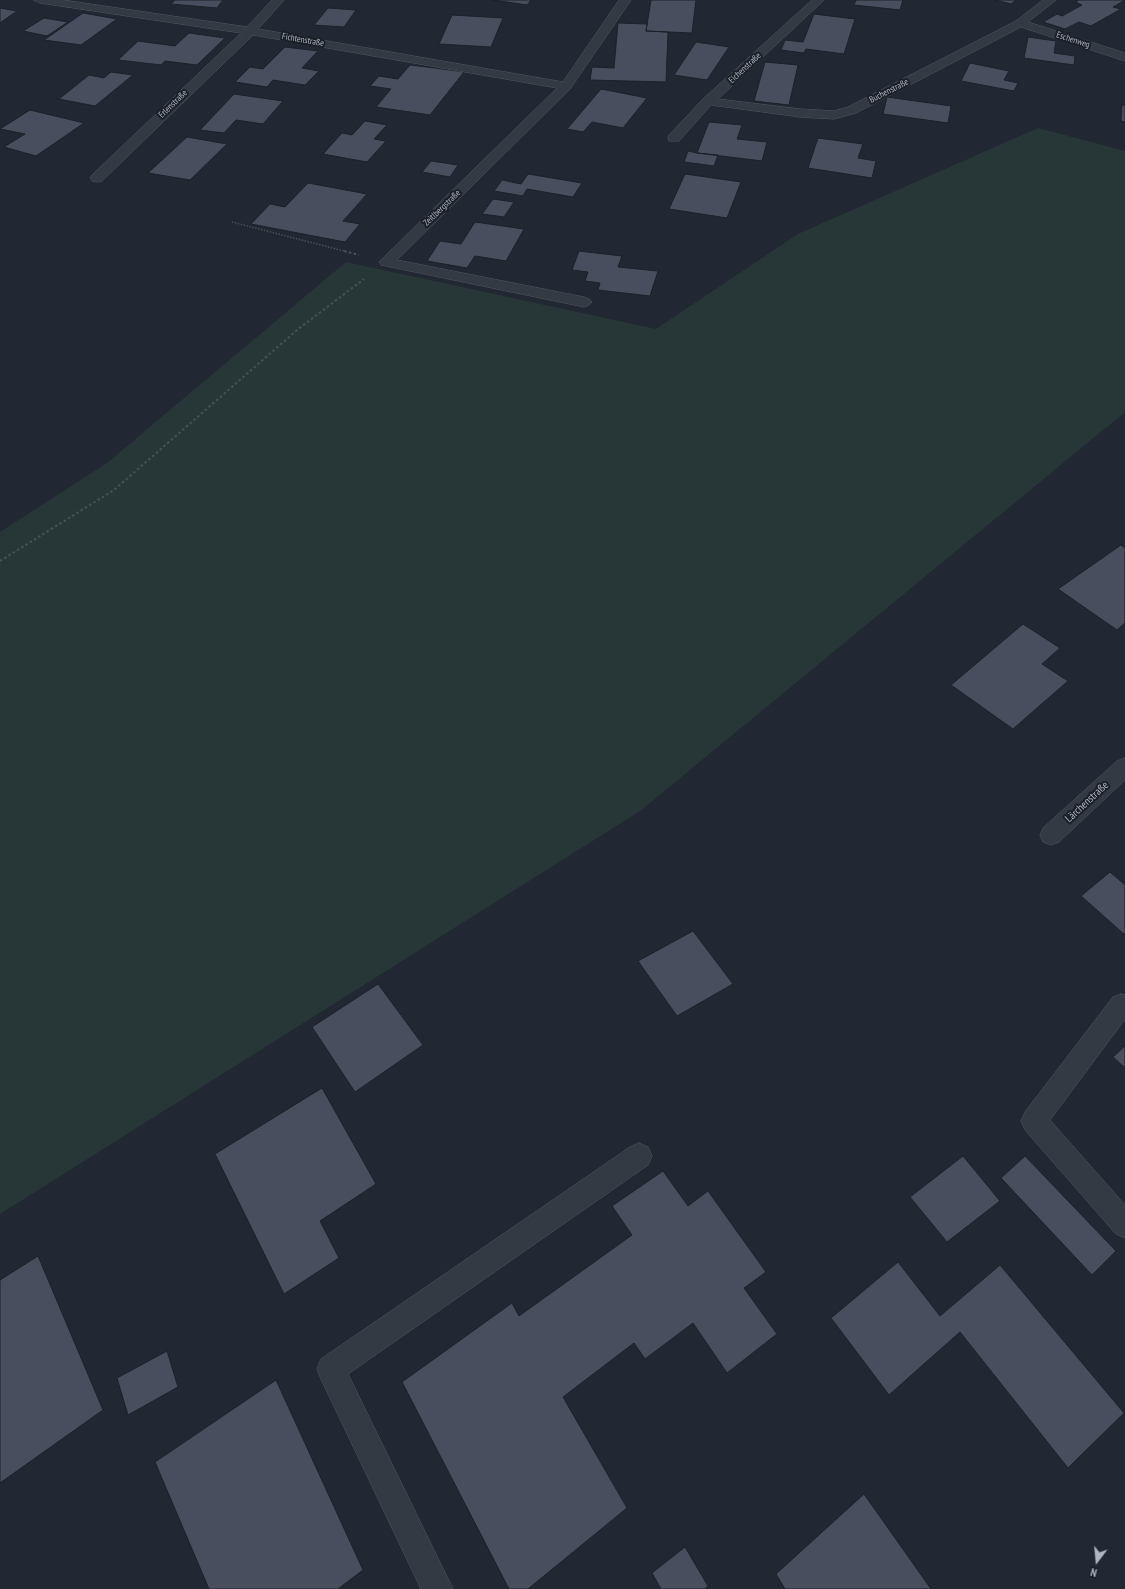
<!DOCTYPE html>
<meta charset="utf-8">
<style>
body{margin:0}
#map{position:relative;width:1125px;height:1589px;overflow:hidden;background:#212833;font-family:"PT Sans Narrow",sans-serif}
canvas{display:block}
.north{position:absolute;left:1077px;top:1541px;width:40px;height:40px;-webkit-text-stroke:3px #1a1f28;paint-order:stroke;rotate:196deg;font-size:11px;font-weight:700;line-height:16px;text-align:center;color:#afb4c1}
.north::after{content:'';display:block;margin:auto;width:14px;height:18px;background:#afb4c1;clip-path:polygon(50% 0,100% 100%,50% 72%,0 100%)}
</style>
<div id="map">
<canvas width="1125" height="1589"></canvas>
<div class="north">N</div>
</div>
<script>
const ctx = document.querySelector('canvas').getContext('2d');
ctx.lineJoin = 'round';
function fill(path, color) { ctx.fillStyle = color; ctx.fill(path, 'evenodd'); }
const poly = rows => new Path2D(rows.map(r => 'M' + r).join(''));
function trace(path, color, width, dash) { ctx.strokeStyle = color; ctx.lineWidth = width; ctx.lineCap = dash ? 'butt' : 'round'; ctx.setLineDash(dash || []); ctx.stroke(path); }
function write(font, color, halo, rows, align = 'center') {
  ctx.font = font + ' "PT Sans Narrow",sans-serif'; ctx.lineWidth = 4; ctx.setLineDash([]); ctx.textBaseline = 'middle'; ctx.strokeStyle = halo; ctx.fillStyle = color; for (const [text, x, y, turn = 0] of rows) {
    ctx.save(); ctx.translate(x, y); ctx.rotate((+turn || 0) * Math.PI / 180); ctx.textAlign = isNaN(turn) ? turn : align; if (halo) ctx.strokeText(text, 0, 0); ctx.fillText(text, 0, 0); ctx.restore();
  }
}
fill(poly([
 [1038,128,1125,151,1125,412,640,811,0,1214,0,532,107,463,346,262,656,329,798,234]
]), '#273738');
const building = poly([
 [175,0,223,0,217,8,171,4,175,0],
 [493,0,531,0,527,5,493,0],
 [651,0,696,0,692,33,646,31,651,0],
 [856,0,903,0,900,10,854,5,856,0],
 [995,0,1016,0,1011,4,995,0],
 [1079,0,1125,0,1113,7,1121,9,1091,26,1079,22,1065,29,1043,22,1057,14,1062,16,1082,5,1075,2,1079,0],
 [0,8,17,11,0,23,0,8],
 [328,8,356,10,344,27,314,25,328,8],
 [83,13,117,19,81,45,44,40,83,13],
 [814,14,855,19,844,54,806,49,804,53,781,50,785,40,803,42,814,14],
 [452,15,503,18,491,47,439,44,452,15],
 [44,18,68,22,47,36,23,31,44,18],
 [618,23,647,24,646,31,668,32,666,82,590,80,592,67,614,68,618,23],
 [189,33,225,38,197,65,165,61,161,65,118,60,138,41,175,46,189,33],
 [1028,37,1056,41,1054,53,1075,56,1074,65,1024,58,1028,37],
 [696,42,729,47,707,80,674,75,696,42],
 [285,47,318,51,302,68,319,71,305,85,273,80,267,87,235,82,250,67,263,69,285,47],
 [765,62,798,65,789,105,754,101,765,62],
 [970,63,1009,71,1004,80,1018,83,1014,91,961,81,970,63],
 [410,65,435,68,464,72,430,115,376,107,391,89,370,86,379,76,398,79,410,65],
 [111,72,133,75,95,106,59,99,89,75,104,78,111,72],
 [601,89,647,98,623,128,592,122,583,132,567,129,601,89],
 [234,94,283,101,263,124,236,120,224,133,200,130,234,94],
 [887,97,951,106,948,123,883,114,887,97],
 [1122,105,1125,105,1125,122,1121,121,1122,105],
 [30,110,84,123,36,156,4,147,25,134,0,129,30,110],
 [365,121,387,125,374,139,386,141,367,162,323,154,342,133,352,135,365,121],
 [709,122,742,125,737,139,767,142,762,161,697,153,709,122],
 [187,137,227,144,190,180,148,173,187,137],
 [818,138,863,144,858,158,876,161,872,178,808,168,818,138],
 [688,151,697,153,718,155,714,166,684,162,688,151],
 [431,161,458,165,450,177,422,172,431,161],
 [528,174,582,183,573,197,527,189,523,196,494,191,502,180,521,184,528,174],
 [685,174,741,182,727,218,669,209,685,174],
 [308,183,367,194,343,221,360,224,345,242,251,224,270,204,285,207,308,183],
 [493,199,514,202,504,217,482,214,493,199],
 [475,222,524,229,506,261,475,256,467,268,427,261,440,241,461,244,475,222],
 [579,251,622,256,618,267,658,271,650,296,598,290,600,283,585,281,588,272,572,270,579,251],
 [1121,545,1125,548,1125,623,1117,630,1058,589,1121,545],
 [1023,624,1060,648,1042,664,1068,681,1013,729,951,685,1023,624],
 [1110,872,1125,885,1125,935,1081,896,1110,872],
 [693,931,733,984,677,1016,638,961,693,931],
 [378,984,423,1045,355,1092,312,1027,378,984],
 [1125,1046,1125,1068,1113,1057,1125,1046],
 [322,1088,376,1184,320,1221,339,1258,284,1294,215,1154,322,1088],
 [963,1156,1000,1201,947,1242,910,1197,963,1156],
 [1025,1156,1116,1251,1092,1275,1001,1178,1025,1156],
 [663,1171,688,1206,708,1191,766,1272,744,1288,777,1334,727,1373,693,1323,645,1359,634,1343,563,1397,627,1508,528,1589,509,1589,402,1382,512,1303,519,1316,632,1235,612,1206,663,1171],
 [38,1256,103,1410,0,1483,0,1280,38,1256],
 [898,1262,940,1316,1000,1265,1124,1413,1068,1468,960,1332,889,1395,831,1318,898,1262],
 [167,1351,178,1387,128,1415,117,1378,167,1351],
 [276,1380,363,1570,338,1589,209,1589,155,1462,276,1380],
 [864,1494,931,1589,785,1589,776,1574,864,1494],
 [685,1547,708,1586,705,1589,661,1589,652,1573,685,1547]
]);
fill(building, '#484e5d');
trace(building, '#1c212a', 1);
const lane = poly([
 [1121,994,1125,995,1125,1019,1050,1120,1125,1205,1125,1238,1116,1234,1025,1130,1021,1121,1025,1112,1113,997,1121,994],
 [639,1143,648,1147,652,1156,648,1165,348,1374,453,1589,421,1589,321,1379,317,1369,321,1359,630,1147,639,1143]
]);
const street = poly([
 [34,0,63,0,247,27,272,0,284,0,258,29,563,82,619,0,631,0,570,89,397,260,584,297,589,299,592,302,589,305,584,307,386,266,381,265,379,262,557,88,253,35,102,181,97,182,92,181,90,178,92,175,241,33,40,3,34,0],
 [812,0,824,0,718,99,800,109,834,111,848,107,1016,21,1043,0,1056,0,1028,22,1125,53,1125,61,1021,27,856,113,834,119,800,117,711,105,679,141,669,141,668,138,669,135,704,98,812,0],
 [1125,758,1125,780,1059,842,1051,845,1043,842,1040,835,1043,828,1117,761,1125,758]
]);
trace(lane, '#525762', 1);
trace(street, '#525762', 1);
trace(poly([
 [232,222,348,252]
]), '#455256', 1.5, [1.5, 1.5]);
trace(poly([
 [344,251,359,255],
 [0,561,114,490,297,330,364,279]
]), '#455256', 2, [2.5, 2.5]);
fill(lane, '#343a44');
fill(street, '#343a44');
write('9px', '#afb4c1', '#1a1f28', [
 ["Fichtenstraße",303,40,10],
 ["Eschenweg",1073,40,18],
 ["Eichenstraße",745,68,-43],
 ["Buchenstraße",889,91,-27],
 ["Erlenstraße",173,104,-44],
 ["Zeitlbergstraße",442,208,-44]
]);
write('11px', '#afb4c1', '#1a1f28', [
 ["Lärchenstraße",1087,802,-43]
]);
</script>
